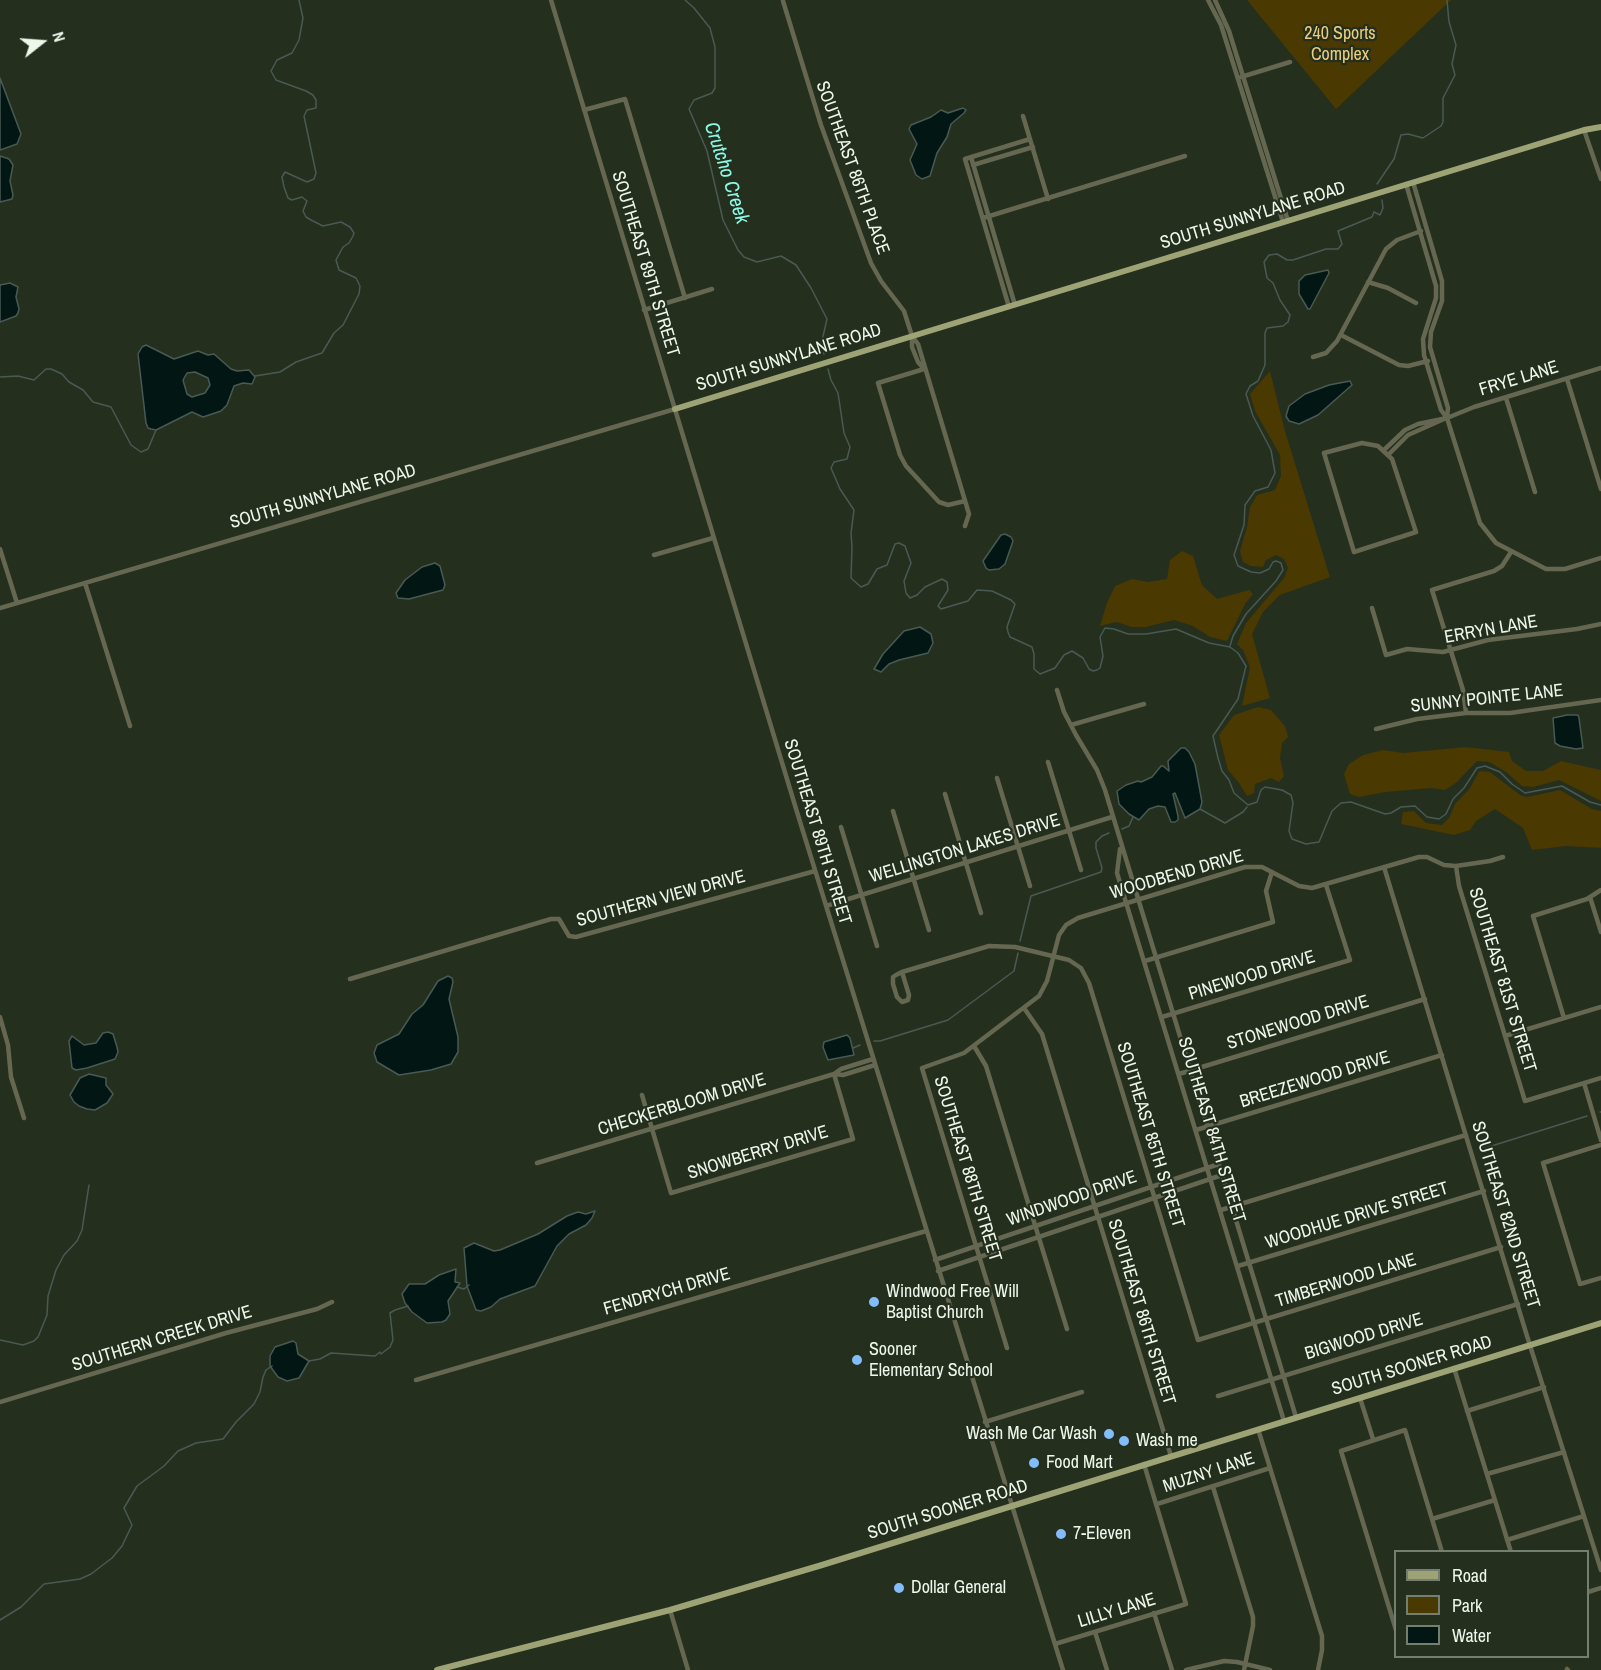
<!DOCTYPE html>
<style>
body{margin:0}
#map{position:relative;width:1601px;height:1670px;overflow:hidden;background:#242f1e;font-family:"Archivo Narrow",sans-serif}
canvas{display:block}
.legend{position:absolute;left:1394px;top:1550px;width:195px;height:108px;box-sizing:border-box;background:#242f1e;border:2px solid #757f70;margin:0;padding:8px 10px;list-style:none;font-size:18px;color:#eff7eb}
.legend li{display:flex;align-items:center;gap:12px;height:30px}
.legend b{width:30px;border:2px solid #757f70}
.north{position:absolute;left:12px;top:12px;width:60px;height:60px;-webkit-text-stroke:4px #242f1e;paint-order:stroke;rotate:73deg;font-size:16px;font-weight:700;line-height:24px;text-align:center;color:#eff7eb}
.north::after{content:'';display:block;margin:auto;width:21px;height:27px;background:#eff7eb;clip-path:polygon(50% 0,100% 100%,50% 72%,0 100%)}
</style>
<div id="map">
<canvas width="1601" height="1670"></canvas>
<ul class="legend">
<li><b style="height:8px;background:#9ea375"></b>Road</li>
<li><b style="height:16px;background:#4a3901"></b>Park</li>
<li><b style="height:16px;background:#021714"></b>Water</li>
</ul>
<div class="north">N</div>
</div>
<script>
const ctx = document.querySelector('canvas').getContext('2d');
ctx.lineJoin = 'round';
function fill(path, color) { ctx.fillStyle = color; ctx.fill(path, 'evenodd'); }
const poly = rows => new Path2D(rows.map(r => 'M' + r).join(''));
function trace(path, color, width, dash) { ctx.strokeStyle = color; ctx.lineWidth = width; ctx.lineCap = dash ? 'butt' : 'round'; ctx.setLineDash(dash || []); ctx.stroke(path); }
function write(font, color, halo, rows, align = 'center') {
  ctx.font = font + ' "Archivo Narrow",sans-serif'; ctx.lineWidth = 4.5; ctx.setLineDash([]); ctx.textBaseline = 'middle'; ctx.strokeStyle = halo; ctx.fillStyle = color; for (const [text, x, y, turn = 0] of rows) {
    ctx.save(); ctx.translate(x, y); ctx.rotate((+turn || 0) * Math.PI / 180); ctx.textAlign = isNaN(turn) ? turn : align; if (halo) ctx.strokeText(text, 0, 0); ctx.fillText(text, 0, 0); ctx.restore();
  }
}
fill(poly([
 [1247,0,1451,0,1336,109],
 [1270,371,1285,431,1330,577,1280,595,1263,612,1252,634,1270,698,1242,706,1250,667,1243,650,1237,644,1246,623,1284,578,1288,568,1284,559,1276,555,1266,560,1263,567,1251,566,1243,562,1240,551,1247,527,1250,507,1257,495,1275,490,1281,476,1280,455,1255,411,1250,394],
 [1182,551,1193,556,1202,585,1217,599,1249,590,1253,594,1245,604,1227,641,1210,637,1193,626,1174,620,1146,627,1132,627,1116,622,1100,626,1107,603,1115,586,1132,579,1148,582,1167,579,1170,560],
 [1258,707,1271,710,1285,726,1288,737,1282,743,1280,758,1284,776,1279,782,1271,778,1255,784,1254,793,1247,796,1239,783,1228,770,1219,735,1234,715],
 [1466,747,1509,752,1512,761,1526,771,1543,771,1561,761,1601,770,1601,801,1559,780,1533,787,1522,786,1506,772,1489,762,1477,761,1456,783,1445,790,1432,788,1386,792,1359,797,1350,794,1344,774,1349,764,1363,755,1383,750,1403,753],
 [1479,771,1490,772,1520,795,1527,797,1560,790,1592,809,1601,811,1601,848,1566,846,1532,850,1523,828,1495,809,1476,821,1470,830,1454,835,1401,824,1403,812,1414,811,1426,823,1442,825,1449,818,1455,804,1470,788]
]), '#4a3901');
const water = poly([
 [0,78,21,134,17,144,0,150,0,78],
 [963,108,966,110,964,113,951,124,947,137,937,153,930,176,922,179,916,175,910,160,917,144,909,129,911,125,931,117,941,110,948,113,963,108],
 [0,156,9,159,13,165,10,181,13,195,12,199,0,202,0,156],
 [1328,270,1329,273,1310,309,1308,309,1299,294,1299,281,1305,275,1328,270],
 [10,283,18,287,16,297,19,309,18,313,16,316,0,322,0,285,10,283],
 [146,345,174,359,198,351,208,355,214,354,231,369,237,371,249,370,255,377,252,384,243,383,234,386,227,405,221,411,203,417,192,412,156,430,151,429,148,428,146,423,138,354,142,347,146,345],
 [195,372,208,378,210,385,205,393,192,397,187,394,183,380,187,373,195,372],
 [1350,381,1352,385,1318,415,1299,424,1289,421,1286,416,1289,406,1305,394,1329,385,1350,381],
 [1005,534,1011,537,1013,541,1005,564,999,569,989,570,986,568,983,561,1001,535,1005,534],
 [435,563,440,566,445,585,443,590,409,599,398,598,396,593,405,580,422,567,435,563],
 [920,627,931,634,933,643,928,653,899,660,889,664,881,672,874,669,883,654,904,631,920,627],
 [1567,715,1578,715,1579,718,1583,748,1576,749,1560,746,1555,743,1553,718,1567,715],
 [1181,748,1185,748,1189,752,1195,764,1202,802,1200,809,1185,818,1175,793,1173,794,1178,816,1178,820,1175,822,1171,822,1165,807,1158,806,1149,809,1139,820,1129,814,1119,804,1117,791,1126,785,1138,781,1141,782,1152,777,1161,766,1163,766,1169,771,1168,761,1181,748],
 [448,976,452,978,453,982,449,999,458,1037,458,1052,451,1064,431,1070,399,1075,377,1062,374,1053,377,1045,399,1034,412,1014,423,1005,438,981,448,976],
 [108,1032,113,1034,117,1047,118,1052,115,1059,87,1068,76,1070,72,1068,69,1041,72,1036,84,1045,96,1043,103,1033,108,1032],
 [847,1035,850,1038,854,1055,828,1060,823,1047,824,1042,847,1035],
 [89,1074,106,1078,106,1085,113,1094,107,1103,95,1110,87,1109,79,1106,74,1102,70,1095,80,1078,89,1074],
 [595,1211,592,1218,586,1225,569,1234,557,1246,535,1286,500,1299,491,1307,481,1311,476,1310,467,1286,464,1248,474,1243,494,1251,500,1250,538,1234,567,1216,578,1212,586,1214,595,1211],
 [456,1269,455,1282,460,1283,448,1301,450,1314,446,1320,442,1322,427,1323,412,1312,405,1303,402,1294,409,1284,425,1284,439,1275,456,1269],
 [293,1341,296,1343,298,1354,309,1361,299,1378,287,1381,278,1377,270,1366,270,1356,275,1347,293,1341]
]);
fill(water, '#021714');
trace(water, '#495a54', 1.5);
trace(poly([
 [685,0,694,8,710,28,715,47,715,88,712,93,694,100,689,109,707,151,723,220,738,250,744,257,757,262,781,256,796,265,811,288,827,319,821,345,824,354],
 [1377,184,1394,159,1401,135,1408,134,1423,138,1441,126,1443,122,1443,98,1455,75,1452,64,1456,45,1449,22,1447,0],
 [828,369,831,380,838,393,844,433,850,447,847,459,834,462,831,468,840,489,854,510,851,533,852,547,851,578,861,587,868,584,877,569,887,565,895,544,899,543,905,546,911,563,904,581,906,593,910,598,917,595,925,587,942,579,947,582,948,590,938,606,941,609,968,601,977,590,992,591,1011,600,1015,604,1007,627,1008,632,1010,637,1032,647,1034,654,1034,669,1040,674,1055,668,1064,655,1072,651,1083,658,1089,669,1093,671,1097,670,1100,668,1103,656,1100,637,1105,628,1114,629,1128,634,1146,634,1176,629,1209,643,1230,647,1238,653,1246,666,1238,699,1213,736,1218,758,1222,771,1229,780,1234,793,1248,805,1257,802,1261,790,1265,787,1282,790,1291,795,1293,803,1289,831,1292,839,1306,844,1319,842,1332,811,1341,803,1351,802,1385,814,1391,813,1401,807,1415,806,1427,817,1439,819,1446,814,1453,799,1464,788,1477,768,1485,766,1500,772,1512,784,1525,793,1562,786,1590,802,1601,805],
 [255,376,280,372,296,362,322,353,334,333,343,325,359,294,360,286,356,278,339,270,336,260,343,247,349,243,353,236,354,233,350,227,341,222,323,226,311,220,306,217,303,211,307,201,302,197,292,200,288,198,284,187,282,177,285,172,307,182,314,179,316,173,304,116,307,110,316,108,316,100,313,95,306,91,276,80,271,71,277,60,292,53,299,40,303,18,299,0],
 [0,377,18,376,34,380,46,369,51,369,62,374,69,382,83,390,93,402,111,407,131,445,141,452,148,449,156,430],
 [1230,646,1233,636,1246,614,1276,581,1283,570,1281,563,1276,561,1273,562,1269,569,1260,573,1251,572,1238,566,1234,555,1244,525,1245,505,1255,491,1268,487,1275,473,1271,450,1253,416,1246,394,1250,386,1258,381,1265,365,1265,333,1267,328,1283,326,1288,322,1290,315,1280,300,1273,283,1267,278,1264,262,1269,255,1277,254,1287,260,1293,260,1326,249,1338,249,1342,244,1338,231,1372,217,1374,212,1380,215,1383,208,1382,200],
 [1200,809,1225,823,1243,812,1247,807],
 [1122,829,1129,826,1133,817],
 [1020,941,1031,896,1101,872,1102,868,1096,848,1096,842,1102,836,1109,833],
 [874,1041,880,1041,948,1020,1014,971,1018,953],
 [853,1048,860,1045],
 [1600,1112,1601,1112],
 [1482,1149,1587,1116],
 [457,1287,464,1289,469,1285],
 [0,1340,23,1345,34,1341,38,1337,47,1315,48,1296,56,1270,64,1255,77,1241,82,1230,89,1185],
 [309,1361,320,1359,331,1353,375,1356,380,1352,381,1354,390,1347,393,1340,390,1313,395,1310,408,1306],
 [0,1620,21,1607,44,1584,80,1579,91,1574,112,1558,122,1546,132,1525,124,1508,137,1486,164,1466,178,1451,196,1443,223,1439,236,1422,254,1404,260,1392,263,1377,266,1370,272,1366]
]), '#495a54', 1.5);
trace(poly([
 [551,0,797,812,1063,1670],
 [1208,0,1221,25,1283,222],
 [1215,0,1229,31,1288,221],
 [783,1,821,125,871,263,881,281,904,311,912,336,912,347,918,362,924,369],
 [1241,77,1290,62],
 [584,110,625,99,685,298],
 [1023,116,1048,199],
 [1584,130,1601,179],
 [971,157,1015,305],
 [973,165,1033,147],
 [1413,182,1442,281,1442,301,1431,332,1430,347,1448,408,1447,418],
 [1406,184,1436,286,1436,298,1423,339,1424,355,1441,410,1447,418,1480,523,1496,543,1546,569,1565,569,1601,558],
 [983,218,1185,156],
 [1368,282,1388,288,1416,303],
 [1009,307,965,159,1030,139],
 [644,310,712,289],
 [1341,335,1399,365,1408,366,1428,361],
 [912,336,918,344,969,514,965,526],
 [1313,357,1326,353,1337,341,1386,249,1397,240,1421,231],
 [924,369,878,383,900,455,906,466,939,502,948,505,965,501],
 [1567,379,1601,489],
 [1506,398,1535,492],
 [1362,443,1378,446,1392,459,1416,532,1354,552,1324,453,1362,443],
 [1384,450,1405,430,1418,424,1447,418,1474,407,1601,368],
 [1389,454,1408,435,1444,419],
 [0,549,17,603],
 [654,555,713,538],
 [85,583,130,726],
 [0,608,675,409],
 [1372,608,1386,655,1407,649,1443,652,1488,640,1577,629,1601,624],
 [1057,690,1064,712,1076,735,1097,770,1105,790,1296,1417],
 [1466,713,1463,690,1432,590,1494,571,1502,566,1511,552],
 [1071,725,1144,704],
 [1376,729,1417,719,1466,713,1510,713,1601,700],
 [1048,762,1081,870],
 [997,778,1030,886],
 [945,794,981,913],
 [893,811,929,930],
 [841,827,877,946],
 [1120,849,1117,873,1284,1421],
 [1456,866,1459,886,1525,1101,1601,1078],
 [1384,867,1527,1336,1601,1570],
 [1590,897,1601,932],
 [826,906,1112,817],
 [1145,961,1273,922,1266,891,1272,872],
 [902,972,909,995,908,1000,902,1002,897,997,893,984,893,977,896,975,902,972,989,946,1015,947,1069,960,1081,968,1089,983,1198,1340,1501,1247],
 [350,979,551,919,559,919,569,936,576,937,815,871],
 [1024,1008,1042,1034,1171,1456],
 [0,1017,8,1045,11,1077,24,1118],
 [1162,1017,1350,960,1326,885],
 [1564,1018,1533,916,1587,899,1601,890],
 [1505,1036,1601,1007],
 [974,1046,986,1066,1067,1329],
 [834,1074,841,1069,873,1059],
 [1179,1074,1425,999],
 [1584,1083,1601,1140],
 [642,1095,671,1193,853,1139,834,1074],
 [1196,1130,1442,1055],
 [1601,1145,1543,1163,1580,1284,1601,1278],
 [537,1163,834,1074,843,1075,875,1065],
 [1221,1210,1466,1135],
 [935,1260,1219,1164],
 [1238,1266,1484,1191],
 [938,1271,1222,1175],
 [1007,1348,922,1068,964,1053,1039,996,1047,981,1059,935,1066,925,1078,918,1245,867,1262,867,1299,886,1312,888,1419,857,1427,857,1444,865,1456,866,1490,861,1503,857],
 [1454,1368,1511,1552],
 [416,1380,926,1231],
 [1218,1396,1518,1304],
 [1360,1398,1373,1439],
 [0,1402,226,1333,317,1309,332,1302],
 [1467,1411,1544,1387],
 [985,1422,1082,1392],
 [1258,1429,1322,1636,1322,1650,1318,1670],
 [1487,1474,1564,1452],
 [1213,1487,1253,1617,1253,1626,1244,1670],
 [1157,1504,1270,1468],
 [1432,1519,1495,1500],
 [1507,1540,1584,1516],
 [1588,1592,1601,1588],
 [670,1610,688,1670],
 [1154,1613,1172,1670],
 [1396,1630,1341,1451,1405,1430,1442,1552],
 [1095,1632,1107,1670],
 [1055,1644,1186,1604,1144,1464],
 [1567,1669,1568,1670],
 [1186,1670,1224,1661,1237,1662,1270,1670]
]), '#656751', 4.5);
trace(poly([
 [675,409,1584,130,1601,127],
 [437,1670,670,1610,822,1565,1601,1323]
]), '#9ea375', 6);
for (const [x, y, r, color] of [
 [874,1302,6,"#83bcfb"],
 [857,1360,6,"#83bcfb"],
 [1109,1434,6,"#83bcfb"],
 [1124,1441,6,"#83bcfb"],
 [1034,1463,6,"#83bcfb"],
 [1061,1534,6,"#83bcfb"],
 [899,1588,6,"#83bcfb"]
]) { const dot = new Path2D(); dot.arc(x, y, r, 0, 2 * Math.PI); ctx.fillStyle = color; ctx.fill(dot); trace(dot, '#242f1e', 2); }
write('18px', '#ebcd7d', '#242f1e', [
 ["240 Sports",1340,34],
 ["Complex",1340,55]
]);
write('18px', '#eff7eb', '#242f1e', [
 ["SOUTHEAST 86TH PLACE",852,168,70],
 ["SOUTH SUNNYLANE ROAD",1253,216,-17],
 ["SOUTHEAST 89TH STREET",645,264,73],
 ["SOUTH SUNNYLANE ROAD",789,358,-17],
 ["FRYE LANE",1519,379,-17],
 ["SOUTH SUNNYLANE ROAD",323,497,-16],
 ["ERRYN LANE",1491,630,-10],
 ["SUNNY POINTE LANE",1487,699,-6],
 ["SOUTHEAST 89TH STREET",817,832,73],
 ["WELLINGTON LAKES DRIVE",965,849,-17],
 ["WOODBEND DRIVE",1177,875,-16],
 ["SOUTHERN VIEW DRIVE",661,899,-15],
 ["PINEWOOD DRIVE",1252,976,-17],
 ["SOUTHEAST 81ST STREET",1502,980,73],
 ["STONEWOOD DRIVE",1298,1023,-17],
 ["BREEZEWOOD DRIVE",1315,1080,-17],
 ["CHECKERBLOOM DRIVE",682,1105,-17],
 ["SOUTHEAST 84TH STREET",1211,1130,73],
 ["SOUTHEAST 85TH STREET",1150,1135,73],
 ["SNOWBERRY DRIVE",758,1153,-17],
 ["SOUTHEAST 88TH STREET",967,1169,73],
 ["WINDWOOD DRIVE",1072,1199,-19],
 ["SOUTHEAST 82ND STREET",1505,1215,73],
 ["WOODHUE DRIVE STREET",1357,1216,-17],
 ["TIMBERWOOD LANE",1346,1281,-17],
 ["FENDRYCH DRIVE",667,1292,-16],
 ["SOUTHEAST 86TH STREET",1141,1312,73],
 ["BIGWOOD DRIVE",1364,1337,-17],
 ["SOUTHERN CREEK DRIVE",162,1339,-17],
 ["SOUTH SOONER ROAD",1412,1366,-17],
 ["MUZNY LANE",1209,1473,-18],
 ["SOUTH SOONER ROAD",948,1510,-17],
 ["LILLY LANE",1117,1611,-17]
]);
write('18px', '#eff7eb', '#242f1e', [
 ["Windwood Free Will",886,1292],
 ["Baptist Church",886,1313],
 ["Sooner",869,1350],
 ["Elementary School",869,1371],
 ["Wash Me Car Wash",1097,1434,"right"],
 ["Wash me",1136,1441],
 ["Food Mart",1046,1463],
 ["7-Eleven",1073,1534],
 ["Dollar General",911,1588]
], 'left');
write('italic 20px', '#8dfae8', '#242f1e', [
 ["Crutcho Creek",726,173,72]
]);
</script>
